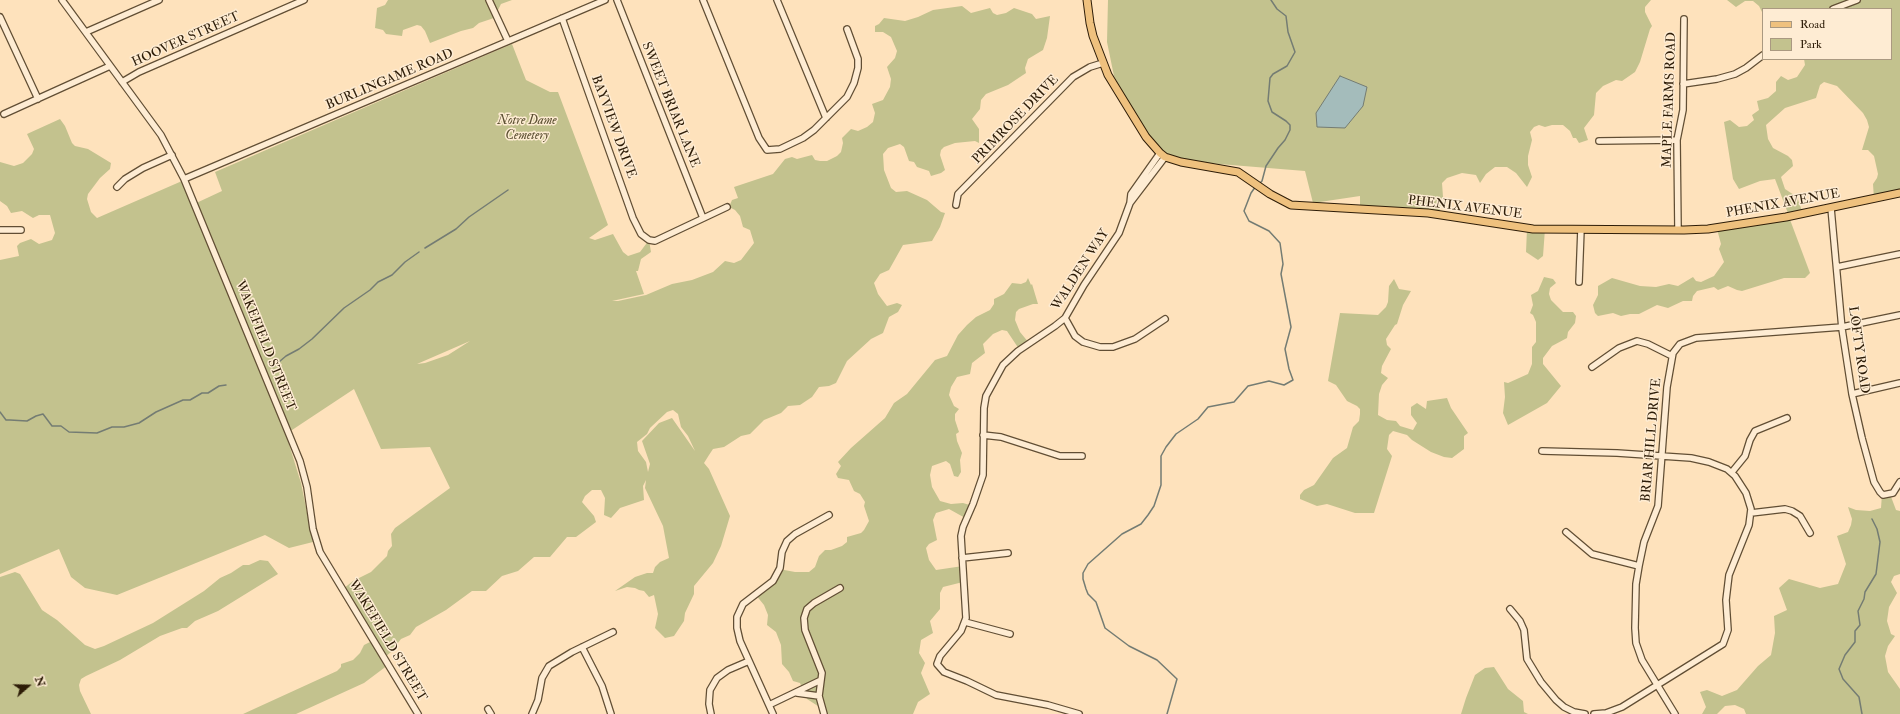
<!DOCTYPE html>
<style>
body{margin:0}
#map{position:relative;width:1900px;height:714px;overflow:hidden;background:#fee2bc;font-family:"IM FELL Double Pica",serif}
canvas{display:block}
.legend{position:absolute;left:1762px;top:8px;width:130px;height:52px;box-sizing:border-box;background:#feecd3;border:1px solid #aa9981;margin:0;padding:5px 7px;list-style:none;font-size:12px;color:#2d1c07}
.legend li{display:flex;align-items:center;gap:8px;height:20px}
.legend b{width:20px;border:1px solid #aa9981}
.north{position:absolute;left:8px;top:666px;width:40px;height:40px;-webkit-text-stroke:3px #feecd3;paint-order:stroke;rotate:70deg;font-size:11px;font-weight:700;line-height:16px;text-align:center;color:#2d1c07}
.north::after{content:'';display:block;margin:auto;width:14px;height:18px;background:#2d1c07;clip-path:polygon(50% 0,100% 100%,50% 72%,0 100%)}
</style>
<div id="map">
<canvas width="1900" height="714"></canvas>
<ul class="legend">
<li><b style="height:5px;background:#efc17e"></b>Road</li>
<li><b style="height:11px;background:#c3c28e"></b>Park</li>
</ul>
<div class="north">N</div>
</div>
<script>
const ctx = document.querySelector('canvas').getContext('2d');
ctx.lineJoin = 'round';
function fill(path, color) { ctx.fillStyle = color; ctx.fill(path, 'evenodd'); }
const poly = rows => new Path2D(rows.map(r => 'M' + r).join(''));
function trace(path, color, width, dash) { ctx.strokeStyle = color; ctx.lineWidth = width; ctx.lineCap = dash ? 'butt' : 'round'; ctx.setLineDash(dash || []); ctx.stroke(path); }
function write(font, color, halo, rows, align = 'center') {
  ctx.font = font + ' "IM FELL Double Pica",serif'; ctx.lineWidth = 3; ctx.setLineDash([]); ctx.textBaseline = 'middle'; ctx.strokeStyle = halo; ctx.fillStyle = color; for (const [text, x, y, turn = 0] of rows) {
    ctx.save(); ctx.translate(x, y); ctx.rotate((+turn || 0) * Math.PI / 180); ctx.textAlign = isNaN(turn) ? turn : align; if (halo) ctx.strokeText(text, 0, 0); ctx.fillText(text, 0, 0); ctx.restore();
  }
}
fill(poly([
 [388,0,512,0,501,4,494,18,479,23,473,28,461,31,430,43,425,31,421,26,417,25,403,30,402,36,386,34,383,30,375,28,377,8,385,5],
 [1108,0,1651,0,1645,7,1645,12,1652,26,1650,29,1640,62,1635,72,1622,81,1616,80,1603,86,1596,93,1594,115,1584,128,1588,140,1579,143,1576,138,1573,138,1570,131,1563,125,1552,125,1545,127,1539,125,1534,127,1530,132,1532,140,1528,156,1528,165,1532,177,1527,187,1516,173,1507,167,1495,167,1486,174,1480,183,1476,175,1462,173,1447,178,1442,183,1443,197,1439,214,1360,210,1360,196,1313,203,1305,171,1170,160,1148,134,1129,106,1114,76,1107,42],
 [1727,0,1900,0,1900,194,1874,199,1873,184,1877,178,1878,174,1874,156,1868,150,1862,150,1869,127,1867,120,1863,113,1837,86,1824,82,1820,85,1816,98,1785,108,1766,125,1768,139,1773,148,1788,156,1792,160,1793,166,1781,177,1785,189,1797,197,1802,211,1789,216,1775,179,1760,181,1739,189,1733,179,1724,122,1730,120,1739,127,1747,126,1754,120,1752,115,1759,110,1757,101,1768,98,1776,91,1776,82,1781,76,1788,80,1797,77,1805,65,1804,59,1891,59,1891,9,1763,9,1763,14,1759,6,1753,1,1745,1,1736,7],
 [962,6,971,13,990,8,993,13,997,15,1006,13,1014,8,1032,14,1036,19,1050,16,1047,38,1043,50,1028,59,1025,68,1026,73,1008,85,986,94,981,100,980,109,972,119,979,129,979,143,975,141,955,143,944,147,941,150,940,155,945,170,941,173,931,176,929,171,917,167,914,162,909,161,904,147,900,144,888,148,883,154,884,170,891,188,896,192,907,191,927,200,941,212,945,213,940,227,932,241,903,245,889,270,880,274,874,283,878,294,887,306,897,303,902,305,898,312,889,317,883,333,871,339,847,361,836,383,829,386,819,387,812,397,800,405,788,406,781,413,764,420,750,434,741,436,724,447,713,449,709,455,704,463,709,469,730,516,721,546,713,563,694,586,694,594,685,613,684,621,674,636,665,638,655,628,658,614,654,595,649,597,644,591,639,590,635,588,627,587,615,591,635,577,647,573,653,573,655,567,660,562,669,558,663,526,645,488,646,480,643,486,644,500,620,508,611,518,604,515,605,498,601,490,592,490,585,496,582,502,594,516,596,522,576,537,567,537,550,557,534,557,518,571,502,576,486,591,472,591,446,610,416,627,410,635,401,639,391,652,385,657,388,665,364,683,296,714,243,714,337,671,341,667,341,664,353,660,360,653,364,645,374,640,343,589,353,581,371,572,387,556,388,551,392,546,391,534,395,528,450,488,430,447,381,449,354,389,289,432,291,439,288,441,301,483,313,542,289,548,265,535,117,595,85,588,71,577,59,549,0,574,0,260,19,256,17,246,20,243,31,239,39,244,52,240,55,233,50,215,39,215,33,218,22,211,11,213,7,206,0,201,0,162,14,166,23,163,32,154,34,149,27,134,60,119,65,126,72,143,75,146,88,149,111,163,110,169,100,178,88,194,87,199,91,212,97,218,182,181,192,205,222,191,215,172,512,44,526,80,550,92,558,92,608,225,589,238,595,240,613,234,623,252,628,256,640,252,649,240,651,252,641,259,638,271,636,271,644,294,612,301,618,301,646,295,672,284,692,280,713,272,725,261,734,263,741,260,754,243,750,230,743,227,740,216,735,210,729,207,732,200,738,198,734,187,773,174,785,159,792,157,797,159,812,155,815,160,820,161,827,161,837,156,841,152,843,143,842,138,851,129,858,131,867,127,873,122,875,113,872,104,883,100,890,87,891,79,887,67,895,58,897,51,891,37,883,32,875,32,875,26,879,24,884,18,905,21,918,17,933,10],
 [470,341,448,355,425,363,417,364],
 [673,410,678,414,681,427,688,436,695,451,672,418,659,423,642,441,650,464,648,472,646,462,638,451,637,442,647,434,650,428,667,412],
 [1789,217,1810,273,1805,278,1784,278,1742,291,1737,290,1728,286,1718,290,1714,287,1697,291,1693,296,1692,301,1683,301,1668,308,1657,305,1639,314,1630,314,1621,316,1613,313,1598,316,1595,313,1593,305,1598,295,1598,286,1612,278,1640,286,1656,287,1669,284,1678,286,1693,277,1696,281,1701,282,1714,276,1724,262,1719,249,1721,244,1717,229],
 [1527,229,1545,229,1543,256,1538,260,1526,252],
 [1544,277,1553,279,1556,283,1550,288,1549,294,1551,300,1563,312,1573,312,1576,316,1575,323,1568,332,1567,338,1552,346,1543,358,1543,364,1561,386,1547,403,1508,425,1503,413,1505,397,1504,382,1508,383,1528,374,1532,364,1532,347,1536,342,1536,322,1533,315,1530,313,1533,305,1531,295,1538,291],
 [1028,278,1031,285,1032,284,1038,304,1033,304,1019,309,1016,312,1015,320,1020,332,1029,343,1019,349,1007,331,1002,330,993,334,983,344,985,353,972,363,970,374,957,377,951,387,949,395,954,406,959,409,955,414,955,420,959,432,956,434,957,441,962,453,960,460,961,472,958,477,954,476,950,464,946,461,932,466,930,475,932,487,940,501,951,504,963,503,973,506,967,519,949,509,936,513,933,520,937,540,929,544,926,548,929,560,936,570,963,566,963,582,943,587,940,593,940,609,930,621,933,633,921,640,919,653,925,663,921,673,930,694,918,702,913,714,824,714,821,708,807,699,800,683,793,681,789,672,782,664,781,645,776,632,767,625,768,615,764,605,755,594,768,584,779,569,795,572,809,572,815,567,819,556,825,550,831,550,842,546,847,542,847,537,861,533,864,530,869,521,864,506,865,502,860,494,854,491,849,480,838,478,836,474,841,466,838,462,851,448,885,418,894,403,907,394,935,360,947,356,958,335,967,325,976,317,990,310,994,304,994,299,1004,294,1012,283,1021,284,1026,282],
 [1394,279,1399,289,1411,291,1403,305,1397,324,1395,325,1386,339,1387,345,1391,349,1382,366,1381,373,1388,378,1382,385,1379,394,1378,415,1387,420,1396,421,1400,426,1413,430,1417,423,1411,415,1411,407,1417,403,1426,409,1427,401,1447,398,1451,408,1468,433,1464,436,1464,449,1452,458,1444,457,1431,452,1412,440,1407,435,1393,431,1389,435,1387,449,1392,456,1374,513,1355,513,1327,504,1317,506,1300,499,1300,495,1304,490,1314,485,1333,458,1347,448,1353,427,1359,421,1360,414,1360,409,1357,406,1347,401,1336,385,1328,381,1340,313,1378,315,1386,307,1388,302,1389,286],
 [1882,494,1890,494,1896,510,1900,511,1900,574,1894,576,1891,582,1897,593,1889,607,1887,621,1891,634,1895,636,1888,646,1885,656,1888,672,1900,689,1900,714,1746,714,1744,709,1735,705,1725,706,1717,714,1702,714,1706,707,1700,692,1707,690,1722,696,1737,690,1758,666,1771,655,1775,633,1774,616,1787,610,1779,588,1789,579,1820,588,1838,584,1846,564,1837,536,1848,532,1851,525,1852,519,1848,507,1856,510,1870,511,1881,508],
 [260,560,268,561,278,574,218,611,195,621,187,628,182,628,160,636,120,660,86,676,81,679,79,685,80,691,91,714,0,714,0,577,15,572,20,574,42,610,57,620,85,645,95,649,104,646,153,623,204,591,220,578,231,573,243,565,249,565],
 [1494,667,1508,689,1523,701,1524,712,1528,714,1461,714,1466,698,1475,675,1485,668]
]), '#c3c28e');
const water = poly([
 [1340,76,1367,87,1363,106,1345,128,1317,127,1316,113,1340,76]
]);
fill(water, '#a4bcbb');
trace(water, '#747c73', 1);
trace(poly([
 [1259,184,1262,181,1266,166,1278,148,1285,140,1290,130,1290,125,1286,121,1272,112,1268,101,1270,78,1273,74,1287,66,1295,52,1288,32,1286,16,1277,9,1271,0],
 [425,248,456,229,469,217,508,190],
 [273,367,286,356,299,349,312,339,344,308,370,290,378,282,392,275,405,262,419,252],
 [0,412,6,420,10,420,27,421,36,416,43,414,52,426,61,426,69,432,97,433,112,427,124,427,139,423,156,412,183,400,190,400,202,393,208,393,219,386,226,385],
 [1167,714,1177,679,1157,660,1129,646,1105,628,1096,602,1088,594,1086,589,1083,579,1083,573,1088,564,1122,534,1141,524,1148,515,1154,506,1161,485,1161,456,1166,447,1176,434,1198,419,1208,407,1234,402,1248,386,1269,381,1284,385,1293,380,1289,369,1285,349,1291,327,1281,274,1283,264,1280,243,1269,231,1249,221,1244,211,1251,193,1256,186],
 [1862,714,1859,697,1843,679,1839,669,1845,655,1855,642,1855,631,1860,625,1858,611,1864,599,1865,592,1876,574,1880,542,1877,529,1872,519]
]), '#747c73', 1.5);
const minor = poly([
 [62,0,161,135,184,179,300,461,307,487,313,529,320,552,418,714],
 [489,0,508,41],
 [617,0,703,218],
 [703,0,759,138,767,150,780,149,803,138,814,130,847,97,854,83,858,68,858,59,847,29],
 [777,0,826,118],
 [1833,9,1857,0],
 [0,17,38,99],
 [562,18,633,218,641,234,649,240,655,241,727,207],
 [86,32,159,0],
 [122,82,139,72,304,0],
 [1683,84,1717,79,1735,74,1746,68,1763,55],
 [4,114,110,66],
 [1599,141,1677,140],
 [1160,153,1131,194,1130,203,1165,157],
 [184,179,605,0],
 [117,187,125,179,143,168,172,155],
 [956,205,958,194,1073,77,1090,67,1103,63],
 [1831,208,1842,329,1852,394,1862,438,1874,482,1880,492,1883,495,1893,493,1900,482],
 [0,230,21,230],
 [1678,230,1677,140,1683,110,1684,19],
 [1837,267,1900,254],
 [1579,282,1581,229],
 [1065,318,1075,336,1083,342,1100,347,1113,347,1135,339,1165,319],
 [1592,367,1619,348,1637,341,1648,344,1672,356],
 [1852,394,1900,383],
 [983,435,1001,437,1060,456,1082,456],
 [1542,451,1617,453,1691,458,1709,462,1727,469,1735,476,1746,493,1751,509,1749,525,1729,575,1726,600,1728,630,1723,644,1622,707,1606,713,1594,714],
 [1732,472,1745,456,1750,440,1755,431,1787,418],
 [1751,513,1785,509,1792,511,1800,516,1810,533],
 [1566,532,1592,554,1639,566],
 [962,558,1008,553],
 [1510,609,1520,621,1524,630,1527,659,1541,682,1556,700,1564,707,1574,712,1585,714],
 [965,622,1010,634],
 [582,647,602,686,611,714],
 [797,693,819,696],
 [769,705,821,680],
 [488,709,491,714],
 [532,714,538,700,542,678,549,666,572,652,613,632],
 [711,714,709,704,710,690,717,678,728,670,749,661],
 [773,714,740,641,737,628,737,617,743,604,773,581,780,568,782,552,787,541,795,534,829,515],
 [824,714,819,696,822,673,805,630,804,618,807,609,814,603,840,588],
 [1079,714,1048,705,996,695,967,681,944,672,937,664,940,656,961,631,966,618,961,536,963,527,973,504,983,475,984,408,986,396,1003,365,1018,351,1055,326,1065,318,1084,285,1119,233,1130,203],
 [1675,714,1642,660,1636,643,1635,628,1636,584,1639,566,1644,542,1658,506,1667,387,1673,353,1680,344,1696,338,1842,327,1900,315]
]);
const major = poly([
 [1087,0,1090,23,1093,36,1108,75,1146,137,1160,153,1165,157,1181,162,1238,172,1270,194,1291,205,1428,213,1533,229,1684,230,1708,229,1786,217,1900,193]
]);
trace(minor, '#614e34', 8);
trace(major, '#2d1c07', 9);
trace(minor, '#feecd3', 5.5);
trace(major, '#efc17e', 7);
write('13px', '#2d1c07', '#feecd3', [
 ["HOOVER STREET",186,40,-24],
 ["BURLINGAME ROAD",390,80,-23],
 ["MAPLE FARMS ROAD",1670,100,-88],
 ["SWEET BRIAR LANE",670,105,68],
 ["PRIMROSE DRIVE",1016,120,-46],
 ["BAYVIEW DRIVE",613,127,70],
 ["PHENIX AVENUE",1783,204,-10],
 ["PHENIX AVENUE",1465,208,7],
 ["WALDEN WAY",1081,270,-57],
 ["WAKEFIELD STREET",265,346,68],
 ["LOFTY ROAD",1858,350,82],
 ["BRIAR HILL DRIVE",1652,440,-85],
 ["WAKEFIELD STREET",387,641,59]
]);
write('italic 13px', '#5a4e30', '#feecd3', [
 ["Notre Dame",527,121],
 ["Cemetery",527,136]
]);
</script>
